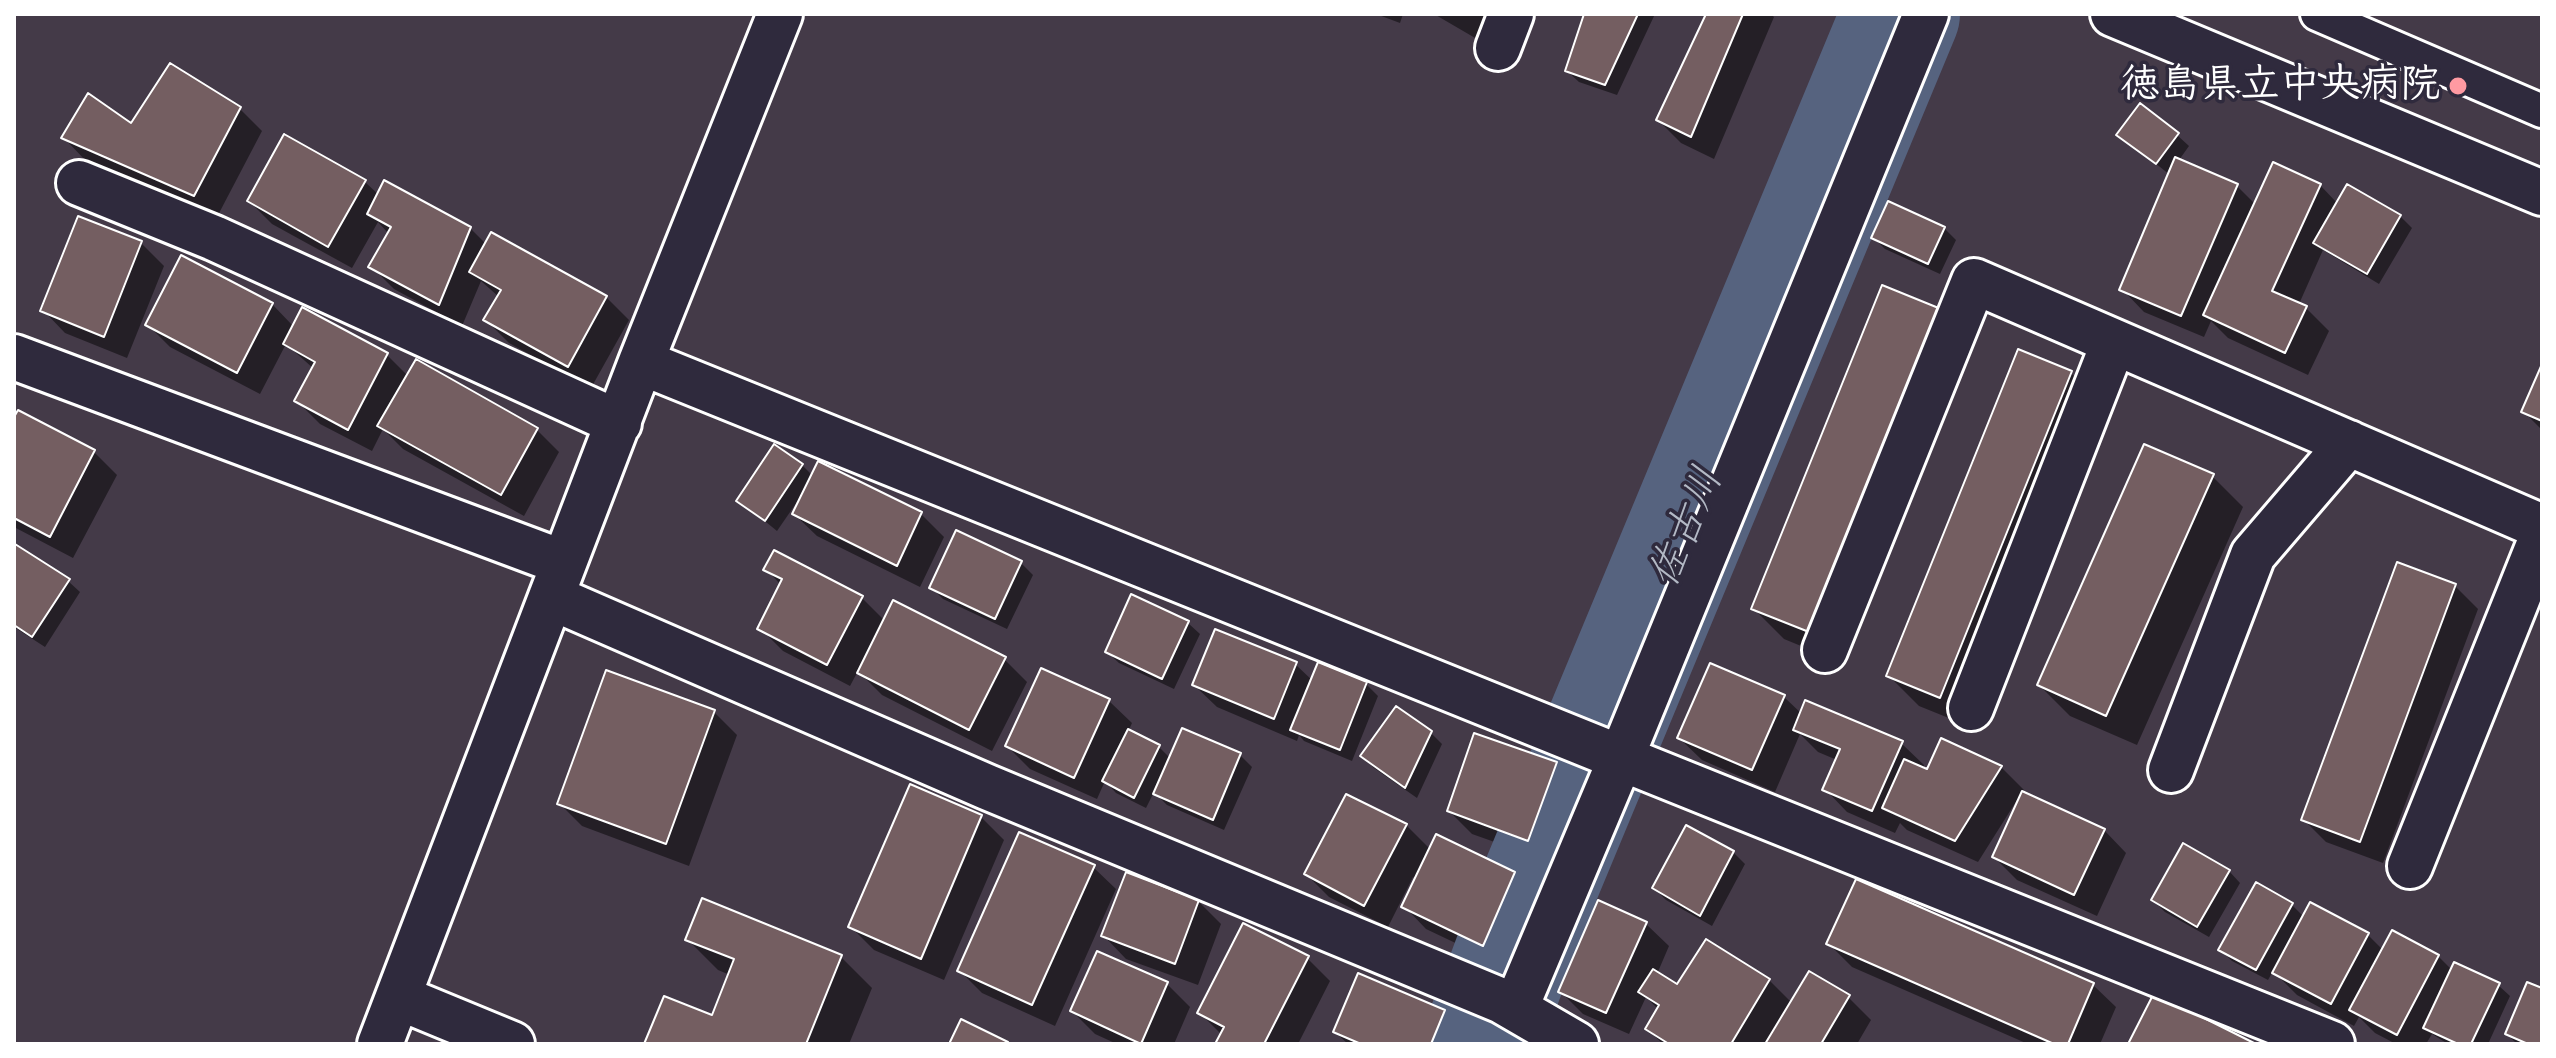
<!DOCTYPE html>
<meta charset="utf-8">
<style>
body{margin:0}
#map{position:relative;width:2556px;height:1058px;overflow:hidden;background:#443a48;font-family:Caveat,sans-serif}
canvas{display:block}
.frame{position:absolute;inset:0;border:16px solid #fff;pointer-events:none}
</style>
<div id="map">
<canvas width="2556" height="1058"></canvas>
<div class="frame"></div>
</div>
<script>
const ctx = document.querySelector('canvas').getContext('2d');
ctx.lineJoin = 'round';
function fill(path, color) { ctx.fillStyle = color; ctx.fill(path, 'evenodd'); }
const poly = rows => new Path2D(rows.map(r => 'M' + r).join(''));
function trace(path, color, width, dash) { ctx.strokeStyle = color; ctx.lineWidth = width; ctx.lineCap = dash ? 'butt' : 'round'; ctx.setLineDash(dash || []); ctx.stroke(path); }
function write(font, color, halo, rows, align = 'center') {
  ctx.font = font + ' Caveat,"Klee One",sans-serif'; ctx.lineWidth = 7; ctx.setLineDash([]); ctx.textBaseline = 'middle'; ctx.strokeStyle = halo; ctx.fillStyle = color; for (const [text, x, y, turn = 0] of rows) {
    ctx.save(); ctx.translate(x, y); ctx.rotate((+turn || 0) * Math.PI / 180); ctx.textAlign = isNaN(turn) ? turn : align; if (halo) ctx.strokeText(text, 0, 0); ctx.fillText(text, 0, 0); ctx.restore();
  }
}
fill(poly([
 [1376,14,1403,14,1400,23],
 [1434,14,1498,14,1482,42],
 [1586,14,1655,14,1617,95,1579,82,1567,71],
 [1708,14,1771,14,1774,17,1714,159,1681,143,1658,120],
 [239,108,262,131,217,217,86,161,64,138],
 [2119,134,2177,135,2189,146,2179,160,2237,186,2256,205,2320,185,2338,204,2400,216,2412,228,2379,284,2323,250,2299,304,2306,308,2329,331,2308,375,2228,338,2211,321,2204,337,2144,312,2122,289,2170,175],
 [365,182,379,195,470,228,486,244,606,297,629,320,591,388,509,343,486,320,499,297,481,281,462,326,394,289,371,266,389,234,378,222,352,268,272,224,249,201],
 [79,218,141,243,164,266,127,358,65,333,43,310],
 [1944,228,1956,240,1940,274,1885,249,1874,238],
 [1883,288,1840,662,1784,639,1753,608],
 [272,304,294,327,303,310,387,355,408,376,536,429,559,452,524,516,403,449,383,429,372,451,320,424,297,401,314,369,286,344,260,394,170,347,148,325],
 [2542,369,2542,430,2524,412],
 [2071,373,2102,404,1971,727,1919,706,1888,675],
 [14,422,94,452,117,475,73,558,14,527],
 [802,465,813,476,921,514,944,537,920,587,817,536,794,514,801,500,799,499,777,531,739,500],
 [2212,476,2243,507,2137,745,2070,716,2039,685],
 [15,546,68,581,80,592,45,647,14,627],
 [1021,563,1033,575,1007,629,943,599,931,587],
 [766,569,861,597,885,621,1004,659,1027,682,992,751,882,695,858,671,850,686,783,651,760,628,781,585],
 [2455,586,2478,609,2383,863,2326,842,2303,819],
 [1132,597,1188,623,1200,634,1174,689,1119,663,1107,652],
 [1295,664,1313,681,1320,665,1366,684,1378,696,1352,761,1304,741,1299,735,1297,741,1217,707,1194,685],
 [607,673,714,712,737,735,689,866,582,826,559,803],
 [1784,697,1802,714,1901,743,1924,765,1923,769,2001,767,2024,790,2022,793,2104,830,2126,853,2097,916,2017,880,1994,857,2020,801,2017,800,1978,862,1907,830,1900,823,1895,833,1847,812,1825,789,1837,760,1818,752,1800,734,1775,792,1702,760,1679,738],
 [1109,701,1132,723,1128,732,1159,747,1170,758,1240,755,1252,767,1224,830,1167,805,1154,792,1146,808,1116,793,1105,781,1097,799,1030,769,1007,746],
 [1430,732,1442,744,1417,798,1374,768,1362,756],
 [1556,764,1578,787,1551,862,1472,834,1449,811],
 [911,786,981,817,1004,840,944,980,874,950,851,927],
 [1406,825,1431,850,1514,874,1536,897,1506,967,1426,929,1404,906,1417,879,1413,877,1388,927,1329,897,1306,874],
 [1733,852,1745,864,1712,926,1666,900,1654,888],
 [1093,867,1116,889,1055,1026,982,993,959,970],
 [2229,871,2240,883,2209,937,2165,912,2153,900],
 [703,901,841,957,872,988,849,1044,646,1044,713,1018,730,975,718,970,687,939],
 [1198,901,1221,924,1198,985,1126,959,1104,936],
 [2291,904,2304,917,2311,904,2368,935,2383,950,2438,956,2452,970,2498,985,2510,996,2488,1044,2448,1044,2432,1034,2426,1044,2396,1044,2375,1033,2359,1017,2354,1026,2297,995,2273,971,2268,980,2232,961,2221,950],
 [1646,924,1669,946,1657,974,1678,987,1706,942,1769,980,1792,1003,1848,997,1871,1020,1857,1044,1663,1044,1647,1029,1659,1010,1646,997,1629,1034,1583,1014,1560,991],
 [1829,944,2093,985,2116,1007,2100,1044,2028,1044,1852,967],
 [1098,953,1167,984,1190,1007,1174,1044,1117,1044,1095,1034,1072,1011],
 [1307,958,1330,981,1298,1044,1217,1044,1222,1035,1199,1012],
 [2542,991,2542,1044,2517,1044,2507,1034],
 [1444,1011,1467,1034,1463,1044,1348,1044,1335,1032]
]), '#0007');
trace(poly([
 [1480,1044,1541,880,1901,14]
]), '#56637f', 118);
const building = poly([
 [1584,14,1638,14,1605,85,1565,71,1584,14],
 [1706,14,1743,14,1691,137,1656,120,1706,14],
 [170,63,241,107,194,196,61,138,88,93,131,123,170,63],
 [2140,103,2179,133,2156,164,2116,135,2140,103],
 [284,134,366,180,328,247,247,201,284,134],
 [2175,157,2238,184,2181,316,2119,290,2175,157],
 [2273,162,2321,184,2272,291,2307,306,2285,353,2203,315,2273,162],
 [384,180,471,227,439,305,368,267,391,227,367,214,384,180],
 [2347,184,2401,215,2367,274,2313,243,2347,184],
 [1888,201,1945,227,1928,264,1871,238,1888,201],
 [78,216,142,241,104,337,40,311,78,216],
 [491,232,607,296,568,367,483,320,501,290,469,272,491,232],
 [181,255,273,303,237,373,145,325,181,255],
 [1882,285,1941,309,1809,632,1751,609,1882,285],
 [302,307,388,353,348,430,294,401,315,362,283,344,302,307],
 [2018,349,2072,371,1940,698,1886,676,2018,349],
 [416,359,538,428,501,495,377,426,416,359],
 [2542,364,2542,421,2521,412,2542,364],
 [18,410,95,450,50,537,14,518,14,417,18,410],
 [774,444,803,464,765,521,736,501,774,444],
 [2144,444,2214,474,2106,716,2037,685,2144,444],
 [818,461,922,512,897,566,792,514,818,461],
 [956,530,1022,561,995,619,929,588,956,530],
 [15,544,70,579,32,637,14,625,15,544],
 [774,550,863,596,827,665,757,629,782,579,763,570,774,550],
 [2397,562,2456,584,2360,842,2301,820,2397,562],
 [1131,594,1189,621,1162,679,1105,652,1131,594],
 [893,600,1006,657,969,730,857,673,893,600],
 [1215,629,1297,662,1274,719,1192,685,1215,629],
 [1318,662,1367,682,1340,750,1290,730,1318,662],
 [1710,663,1785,695,1752,770,1677,738,1710,663],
 [1041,668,1110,699,1074,778,1005,746,1041,668],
 [606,670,715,710,666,844,557,804,606,670],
 [1805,700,1903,741,1872,811,1822,790,1840,749,1793,730,1805,700],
 [1396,706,1432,731,1405,788,1360,756,1396,706],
 [1182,728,1241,753,1213,820,1153,794,1182,728],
 [1128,729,1160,745,1134,798,1102,781,1128,729],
 [1474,733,1557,762,1528,841,1447,811,1474,733],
 [1941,738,2002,766,1955,841,1882,808,1904,759,1927,769,1941,738],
 [910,784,982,815,921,959,848,927,910,784],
 [2022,791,2105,829,2074,895,1992,857,2022,791],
 [1346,794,1407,824,1364,906,1304,874,1346,794],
 [1686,825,1734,851,1700,916,1652,888,1686,825],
 [1019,832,1095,865,1032,1005,957,971,1019,832],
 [1436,834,1515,872,1483,946,1401,907,1436,834],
 [2183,843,2230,870,2197,927,2151,900,2183,843],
 [1126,872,1199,900,1175,964,1101,936,1126,872],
 [1856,879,2094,983,2068,1044,2054,1044,1826,944,1856,879],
 [2256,882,2293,903,2256,970,2218,950,2256,882],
 [702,898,842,955,806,1044,644,1044,664,996,712,1015,734,959,685,940,702,898],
 [1598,900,1647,922,1606,1013,1558,992,1598,900],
 [2310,902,2369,933,2331,1004,2272,973,2310,902],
 [1243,923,1309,956,1264,1044,1215,1044,1224,1027,1197,1013,1243,923],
 [2392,930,2439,955,2397,1035,2349,1010,2392,930],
 [1706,939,1770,979,1731,1044,1669,1044,1645,1029,1659,1005,1638,992,1653,969,1677,984,1706,939],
 [1097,951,1168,982,1141,1044,1070,1011,1097,951],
 [2454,962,2500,983,2471,1044,2458,1044,2423,1028,2454,962],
 [1809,971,1850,995,1821,1044,1765,1044,1809,971],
 [1358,973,1445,1010,1431,1044,1361,1044,1333,1032,1358,973],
 [2527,982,2542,988,2542,1044,2528,1044,2505,1034,2527,982],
 [2154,993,2256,1044,2128,1044,2154,993],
 [961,1019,1008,1042,1007,1044,949,1044,961,1019]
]);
fill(building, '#745e61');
trace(building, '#fff', 2);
const lane = poly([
 [2317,14,2542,111]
]);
const street = poly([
 [1926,14,1621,758,2332,1044],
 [1498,48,1511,14],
 [79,183,214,238,619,423],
 [14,357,564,563],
 [641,362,1621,758,1516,1007],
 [551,597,987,787,1502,1001,1576,1044],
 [1825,650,1974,281,2542,527],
 [1971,708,2114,342],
 [2171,770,2253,555,2349,443],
 [2410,866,2542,537],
 [398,997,512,1044],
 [380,1044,641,362,780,14]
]);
const secondary = poly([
 [2113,14,2542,193]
]);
trace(lane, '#fff', 38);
trace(street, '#fff', 50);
trace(secondary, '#fff', 50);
trace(lane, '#2f2a3d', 32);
trace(street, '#2f2a3d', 44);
trace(secondary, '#2f2a3d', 44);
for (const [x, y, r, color] of [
 [2458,86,10,"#ff9aa2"]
]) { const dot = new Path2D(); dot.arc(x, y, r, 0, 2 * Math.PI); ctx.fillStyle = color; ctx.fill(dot); trace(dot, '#2f2a3d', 3); }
write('bold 40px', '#fff', '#2f2a3d', [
 ["徳島県立中央病院",2440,86]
], 'right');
write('italic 42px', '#b3b9c5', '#2f2a3d', [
 ["佐古川",1687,528,-67]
]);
</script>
